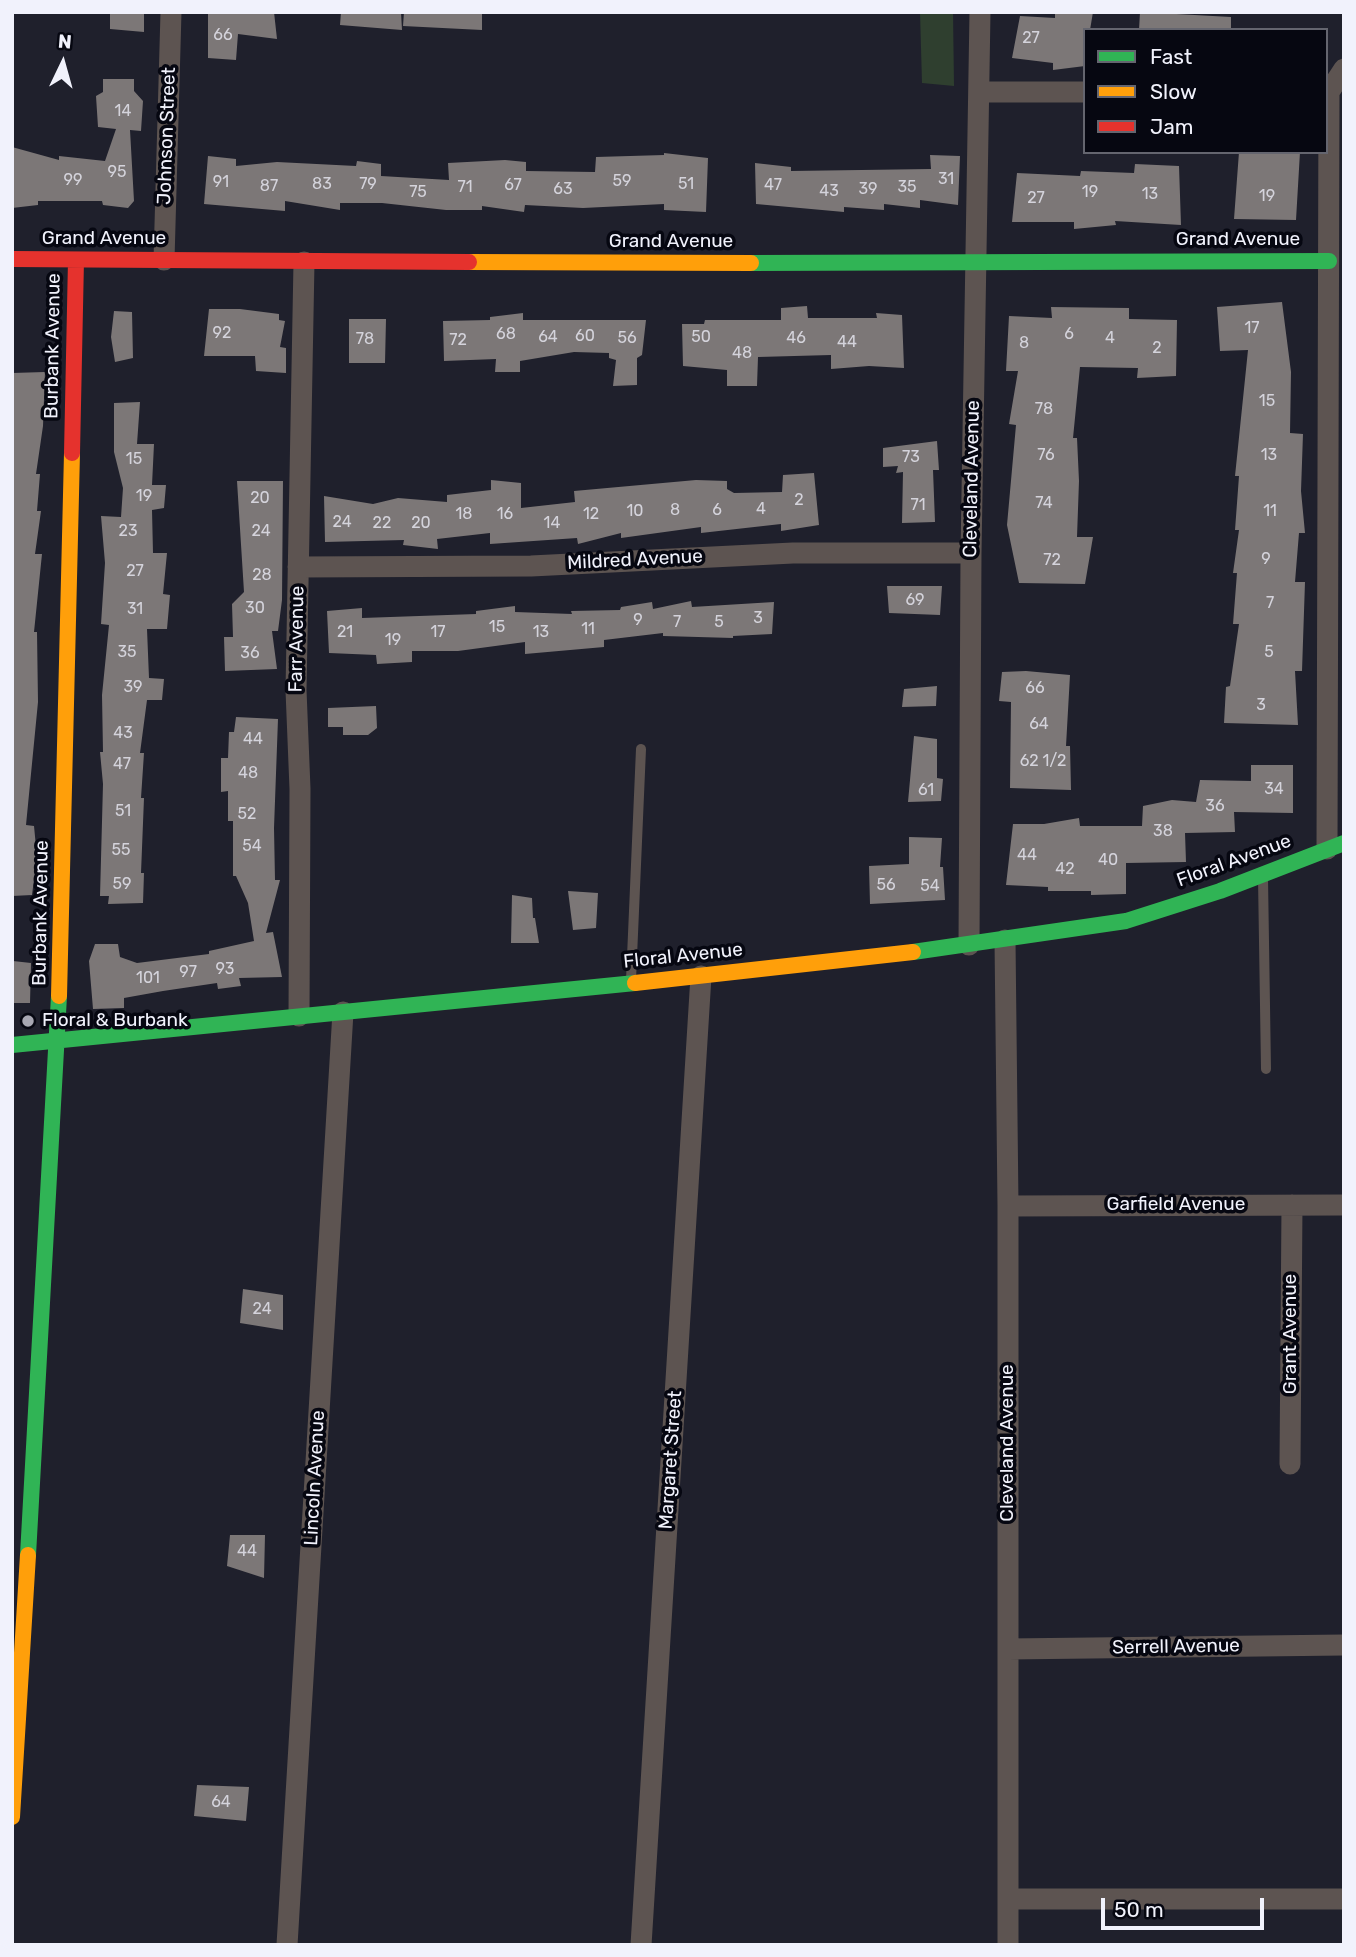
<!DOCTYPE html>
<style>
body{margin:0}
#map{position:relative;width:1356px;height:1957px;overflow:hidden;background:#1f202c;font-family:Rubik,sans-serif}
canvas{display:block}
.frame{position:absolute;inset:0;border:14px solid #f1f2fc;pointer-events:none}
.legend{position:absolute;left:1083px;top:28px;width:245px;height:126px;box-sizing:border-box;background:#060711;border:2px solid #64656f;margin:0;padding:9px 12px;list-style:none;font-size:21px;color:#f1f2fc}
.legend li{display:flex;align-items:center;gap:14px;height:35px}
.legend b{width:35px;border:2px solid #64656f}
.north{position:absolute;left:28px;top:28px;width:70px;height:70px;-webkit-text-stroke:5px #060711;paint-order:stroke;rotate:5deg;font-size:19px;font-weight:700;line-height:28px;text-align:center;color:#f1f2fc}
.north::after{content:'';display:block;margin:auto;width:24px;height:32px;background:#f1f2fc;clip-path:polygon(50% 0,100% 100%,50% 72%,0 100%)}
.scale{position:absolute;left:1101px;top:1898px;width:163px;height:32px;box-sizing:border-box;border:4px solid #f1f2fc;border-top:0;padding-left:9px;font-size:21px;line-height:24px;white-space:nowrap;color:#f1f2fc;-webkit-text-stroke:5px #060711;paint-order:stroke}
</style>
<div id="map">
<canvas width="1356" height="1957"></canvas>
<div class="frame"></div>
<ul class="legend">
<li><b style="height:9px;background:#30b455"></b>Fast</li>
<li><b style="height:9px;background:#ff9f0a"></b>Slow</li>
<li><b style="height:9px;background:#e5322d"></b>Jam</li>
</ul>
<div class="north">N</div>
<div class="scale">50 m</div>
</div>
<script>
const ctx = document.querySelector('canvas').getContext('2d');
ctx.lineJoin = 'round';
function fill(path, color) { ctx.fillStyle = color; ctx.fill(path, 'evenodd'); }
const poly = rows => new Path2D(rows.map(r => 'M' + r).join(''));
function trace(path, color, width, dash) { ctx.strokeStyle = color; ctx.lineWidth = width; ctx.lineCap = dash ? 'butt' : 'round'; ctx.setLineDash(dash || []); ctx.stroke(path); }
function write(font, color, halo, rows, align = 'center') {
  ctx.font = font + ' Rubik,sans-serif'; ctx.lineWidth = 7; ctx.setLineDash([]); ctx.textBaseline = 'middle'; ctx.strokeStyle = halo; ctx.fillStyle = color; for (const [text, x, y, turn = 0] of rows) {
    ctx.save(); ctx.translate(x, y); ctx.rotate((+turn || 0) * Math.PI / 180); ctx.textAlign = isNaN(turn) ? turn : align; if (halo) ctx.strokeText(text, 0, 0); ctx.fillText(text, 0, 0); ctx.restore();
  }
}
fill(poly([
 [920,12,953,12,954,86,922,83]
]), '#2f3f2f');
fill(poly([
 [110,12,144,12,144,32,110,29],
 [208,12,274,12,277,39,238,34,236,60,208,58],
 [341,12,401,12,402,30,340,25],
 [404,12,482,12,482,30,403,26],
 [1055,12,1093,12,1090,30,1085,30,1085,66,1053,70,1053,63,1012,58,1020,16,1055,18],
 [1140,12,1231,17,1231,30,1139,30],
 [103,79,134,79,134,91,143,101,141,131,130,130,134,201,128,208,103,205,102,201,38,201,38,205,12,208,12,147,59,160,59,156,105,161,116,129,98,127,96,96,103,92],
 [1239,152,1300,152,1296,220,1234,219],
 [664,153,708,158,706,212,664,210,664,204,583,208,525,205,524,212,482,206,482,210,446,210,382,203,340,203,340,210,285,201,285,211,204,204,208,156,236,159,236,166,277,162,356,166,357,161,381,164,381,176,449,180,448,163,505,160,526,162,526,171,595,172,596,157,664,155],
 [930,155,960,156,958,205,920,200,920,208,884,204,884,210,844,207,844,212,756,204,755,163,791,167,791,171,931,169],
 [1135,164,1179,166,1181,225,1115,221,1116,225,1074,229,1074,222,1012,222,1017,173,1080,176,1081,171,1134,173],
 [1282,302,1291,372,1290,433,1303,434,1301,491,1305,533,1299,533,1295,582,1305,582,1302,671,1295,671,1298,725,1224,723,1226,687,1230,686,1239,624,1233,624,1237,573,1233,573,1239,530,1235,530,1239,476,1235,476,1248,350,1220,351,1217,307],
 [807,306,808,318,877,318,876,313,902,315,904,368,869,366,831,369,831,355,758,357,757,386,727,386,727,370,683,366,682,324,704,324,705,320,781,320,781,308],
 [1051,307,1129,308,1129,319,1177,320,1176,376,1137,378,1138,368,1080,367,1073,438,1077,438,1079,481,1077,537,1093,537,1085,584,1019,583,1007,525,1016,425,1009,424,1018,371,1006,371,1009,316,1052,318],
 [209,309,240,309,279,314,279,320,285,321,280,347,286,348,286,373,256,371,255,356,204,356],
 [114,311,132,312,133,358,115,362,111,337],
 [523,313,523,320,646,320,642,355,637,358,637,385,613,386,616,360,609,358,609,353,574,352,520,361,520,372,495,372,496,359,444,361,443,321,490,320,490,317],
 [349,319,386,319,385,363,349,363],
 [45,372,43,426,36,474,40,474,37,511,41,511,35,554,42,554,34,632,37,632,38,702,26,825,34,826,37,857,32,895,12,896,12,373],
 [140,402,137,444,154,444,152,485,166,485,164,508,152,510,153,553,167,553,163,594,170,595,167,629,147,629,149,678,164,679,162,700,147,700,140,753,144,753,141,798,144,798,141,873,144,873,143,903,108,904,109,896,100,896,103,784,100,752,103,752,102,695,109,625,101,624,105,563,101,516,121,517,123,488,114,452,114,403],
 [937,441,939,470,933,470,935,522,902,523,903,472,896,473,898,466,883,467,883,448],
 [814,473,819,525,781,531,781,524,701,533,701,527,621,538,621,533,578,544,577,538,490,544,490,533,437,539,438,549,403,545,404,540,325,542,324,496,373,504,398,498,447,502,447,495,491,490,491,480,521,483,521,508,575,502,574,491,696,480,727,481,727,489,734,493,782,492,783,475],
 [237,481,283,481,282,600,278,631,272,631,277,669,225,671,224,637,233,637,232,604,244,592],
 [887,586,942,586,940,615,889,613],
 [691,601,692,607,774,602,772,634,733,636,733,638,663,636,663,633,604,640,604,647,525,654,525,642,458,651,412,651,412,662,377,664,376,655,329,653,327,611,362,608,362,618,476,614,476,611,515,606,515,612,572,614,571,611,620,610,621,607,652,602,653,609],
 [1026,671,1070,675,1066,746,1070,746,1071,790,1010,788,1011,702,999,701,1002,672],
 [937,686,936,706,902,707,904,689],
 [376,706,377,728,368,735,343,735,343,727,328,727,328,708],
 [236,717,278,719,274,828,275,880,280,880,266,933,273,932,282,977,239,978,241,986,218,989,217,983,163,991,124,998,124,1008,93,1009,89,961,95,944,118,944,120,957,137,963,209,954,209,951,254,941,248,903,236,876,233,876,233,821,228,821,228,791,221,792,221,758,228,758,229,732,234,732],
 [914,736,937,739,937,778,943,779,941,801,908,802],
 [1251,765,1293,765,1293,813,1234,812,1235,832,1185,833,1186,862,1126,863,1126,894,1091,895,1091,891,1048,891,1048,887,1006,885,1013,824,1044,824,1079,818,1080,826,1142,826,1143,806,1172,800,1196,802,1200,780,1251,781],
 [909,837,942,838,940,867,943,867,945,900,870,904,869,866,909,864],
 [568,891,598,893,596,928,573,930],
 [512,895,532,898,533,918,535,918,539,943,511,943],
 [13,961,31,963,30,1003,12,1003],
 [243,1289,283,1295,283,1330,240,1323],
 [230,1535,265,1535,264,1578,227,1566],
 [197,1785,249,1787,246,1821,194,1816]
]), '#7c7777');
trace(poly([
 [1263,878,1266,1069],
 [631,980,641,749]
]), '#5d5451', 10);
trace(poly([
 [980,92,1085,92],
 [164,260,171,12],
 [298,567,531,566,793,553,971,553],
 [1327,849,1329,92,1344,69],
 [1005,940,1008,1206,1008,1945],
 [969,945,971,553,980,12],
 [299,1016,300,789,296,690,304,262],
 [1008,1206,1344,1205],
 [1290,1464,1292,1205],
 [1008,1649,1344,1645],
 [1009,1899,1344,1899],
 [287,1945,343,1012],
 [641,1945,701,976]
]), '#5d5451', 21);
trace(poly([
 [751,263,1329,261],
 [913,952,1126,921,1220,891,1344,843],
 [12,1045,635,983],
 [28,1555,59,996]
]), '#30b455', 16);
trace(poly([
 [469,262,751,263],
 [635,983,913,952],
 [59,996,72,453],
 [12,1817,28,1555]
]), '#ff9f0a', 16);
trace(poly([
 [12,259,469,262],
 [72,453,76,260]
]), '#e5322d', 16);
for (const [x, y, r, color] of [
 [28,1021,7,"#a8a8b3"]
]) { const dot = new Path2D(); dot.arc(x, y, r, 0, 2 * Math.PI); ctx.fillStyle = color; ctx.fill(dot); trace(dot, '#060711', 2.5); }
write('16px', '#d4d3db', null, [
 ["66",223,35],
 ["27",1031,38],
 ["14",123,111],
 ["95",117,172],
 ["31",946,179],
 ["99",73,180],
 ["59",622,181],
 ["91",221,182],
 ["83",322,184],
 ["79",368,184],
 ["51",686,184],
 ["67",513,185],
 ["47",773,185],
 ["87",269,186],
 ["71",465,187],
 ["35",907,187],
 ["63",563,189],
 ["39",868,189],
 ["43",829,191],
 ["75",418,192],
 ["19",1090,192],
 ["13",1150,194],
 ["19",1267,196],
 ["27",1036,198],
 ["17",1252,328],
 ["92",222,333],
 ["68",506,334],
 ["6",1069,334],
 ["60",585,336],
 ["64",548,337],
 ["50",701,337],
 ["56",627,338],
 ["46",796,338],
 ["4",1110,338],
 ["78",365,339],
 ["72",458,340],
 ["44",847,342],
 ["8",1024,343],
 ["2",1157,348],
 ["48",742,353],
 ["15",1267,401],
 ["78",1044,409],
 ["76",1046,455],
 ["13",1269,455],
 ["73",911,457],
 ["15",134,459],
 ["19",144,496],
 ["20",260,498],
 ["2",799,500],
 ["74",1044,503],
 ["71",918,505],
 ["4",761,509],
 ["8",675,510],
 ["6",717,510],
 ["10",635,511],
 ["11",1270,511],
 ["18",464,514],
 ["16",505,514],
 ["12",591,514],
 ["24",342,522],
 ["22",382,523],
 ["20",421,523],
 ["14",552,523],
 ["23",128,531],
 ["24",261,531],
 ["9",1266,559],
 ["72",1052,560],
 ["27",135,571],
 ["28",262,575],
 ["69",915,600],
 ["7",1270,603],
 ["30",255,608],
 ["31",135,609],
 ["3",758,618],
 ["9",638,620],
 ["7",677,622],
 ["5",719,622],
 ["15",497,627],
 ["11",588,629],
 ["21",345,632],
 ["17",438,632],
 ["13",541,632],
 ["19",393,640],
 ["35",127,652],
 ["5",1269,652],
 ["36",250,653],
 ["39",133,687],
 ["66",1035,688],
 ["3",1261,705],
 ["64",1039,724],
 ["43",123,733],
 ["44",253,739],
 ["62 1/2",1043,761],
 ["47",122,764],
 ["48",248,773],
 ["34",1274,789],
 ["61",926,790],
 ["36",1215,806],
 ["51",123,811],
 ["52",247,814],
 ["38",1163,831],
 ["54",252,846],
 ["55",121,850],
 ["44",1027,855],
 ["40",1108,860],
 ["42",1065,869],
 ["59",122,884],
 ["56",886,885],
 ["54",930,886],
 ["93",225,969],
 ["97",188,972],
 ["101",148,978],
 ["24",262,1309],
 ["44",247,1551],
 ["64",221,1802]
]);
write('19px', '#f1f2fc', '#060711', [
 ["Johnson Street",167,136,-88],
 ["Grand Avenue",104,239],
 ["Grand Avenue",1238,240],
 ["Grand Avenue",671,242],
 ["Burbank Avenue",53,346,-89],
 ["Cleveland Avenue",972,479,-89],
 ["Mildred Avenue",635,560,-3],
 ["Farr Avenue",297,639,-89],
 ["Floral Avenue",1234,861,-20],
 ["Burbank Avenue",41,913,-89],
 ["Floral Avenue",683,956,-6],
 ["Garfield Avenue",1176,1205],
 ["Grant Avenue",1291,1334,-90],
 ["Cleveland Avenue",1008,1443,-90],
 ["Margaret Street",671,1460,-86],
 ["Lincoln Avenue",315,1478,-87],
 ["Serrell Avenue",1176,1647,-1]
]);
write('19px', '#f1f2fc', '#060711', [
 ["Floral & Burbank",42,1021]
], 'left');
</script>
